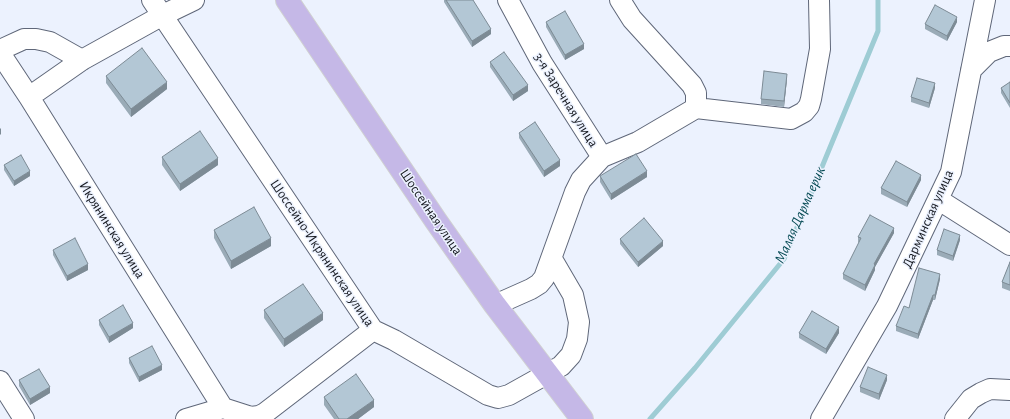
<!DOCTYPE html>
<meta charset="utf-8">
<style>
body{margin:0}
canvas{display:block;background:#ecf2fe}
</style>
<canvas width="1010" height="419"></canvas>
<script>
const ctx = document.querySelector('canvas').getContext('2d');
ctx.lineJoin = 'round';
const poly = rows => new Path2D(rows.map(r => 'M' + r).join(''));
function trace(path, color, width, dash) { ctx.strokeStyle = color; ctx.lineWidth = width; ctx.lineCap = dash ? 'butt' : 'round'; ctx.setLineDash(dash || []); ctx.stroke(path); }
function fill(path, color) { ctx.fillStyle = color; ctx.fill(path, 'evenodd'); }
function write(font, color, halo, rows, align = 'center') {
  ctx.font = font + ' "Alegreya Sans",sans-serif'; ctx.lineWidth = 3; ctx.setLineDash([]); ctx.textBaseline = 'middle'; ctx.strokeStyle = halo; ctx.fillStyle = color; for (const [text, x, y, turn = 0] of rows) {
    ctx.save(); ctx.translate(x, y); ctx.rotate((+turn || 0) * Math.PI / 180); ctx.textAlign = isNaN(turn) ? turn : align; if (halo) ctx.strokeText(text, 0, 0); ctx.fillText(text, 0, 0); ctx.restore();
  }
}
trace(poly([
 [650,419,695,368,784,259,878,31,878,0]
]), '#9eccd4', 5);
const minor = poly([
 [152,0,373,330,394,340,488,395,498,398,509,395,561,366,571,355,577,339,579,322,573,295,552,259],
 [0,50,24,39,36,39,50,42,82,60],
 [0,53,29,97,223,408],
 [971,70,989,52,1004,46,1010,46],
 [29,97,82,60,163,15,194,0],
 [696,108,791,119,804,112,809,106,811,99,820,49,819,0],
 [602,157,638,142,696,108,696,93,692,85,632,19,620,0],
 [939,200,1010,245],
 [495,305,531,289,539,284,544,278,575,192,581,180,602,157,542,63,508,0],
 [0,381,24,419],
 [186,419,223,408,251,417,259,416,265,413,373,330],
 [821,419,887,306,951,172,985,0],
 [955,419,971,399,981,393,990,389,1010,390]
]);
const primary = poly([
 [287,0,436,221,495,305,582,419]
]);
trace(minor, '#5f6779', 22);
trace(primary, '#d0d1d2', 24);
trace(minor, '#fff', 20);
trace(primary, '#c5b8e7', 22);
fill(poly([
 [444,0,473,0,491,34,472,47,444,2],
 [546,22,584,49,565,60,546,27],
 [957,22,947,41,925,29,925,24],
 [490,62,528,91,513,101,490,67],
 [106,76,167,89,131,117,106,83],
 [787,79,784,107,761,104,761,99],
 [1010,82,1010,108,1001,93,1001,88],
 [935,88,929,108,911,102,911,97],
 [519,133,560,166,544,177,519,138],
 [162,157,218,165,180,191,162,165],
 [4,165,30,176,14,186,4,170],
 [600,176,647,177,611,200,600,182],
 [921,180,907,207,881,194,881,188],
 [214,230,271,246,231,269,214,238],
 [894,233,875,267,875,270,865,291,843,279,843,274,859,243,858,242,858,237],
 [620,239,663,246,638,267,620,244],
 [960,240,953,261,937,255,937,250],
 [53,250,88,270,67,281,53,255],
 [1010,262,1010,291,1002,288,1002,282],
 [940,279,935,300,933,300,918,339,896,331,896,326,909,308],
 [264,310,323,320,284,347,264,318],
 [99,320,133,328,109,343,99,325],
 [799,333,839,333,826,354,799,338],
 [129,358,162,370,139,382,129,363],
 [19,380,50,393,30,405,19,386],
 [887,380,879,400,860,392,860,387],
 [324,397,374,407,358,419,334,419,324,405]
]), '#9aabb7');
fill(poly([
 [957,17,957,22,947,41,947,36],
 [491,29,491,34,472,47,472,41],
 [584,44,584,49,565,60,565,55],
 [787,74,787,79,784,107,784,101],
 [167,82,167,89,131,117,131,109],
 [935,83,935,88,929,108,929,103],
 [528,85,528,91,513,101,513,95],
 [1,128,1,134,0,135,0,129],
 [218,158,218,165,180,191,180,184],
 [560,160,560,166,544,177,544,171],
 [30,171,30,176,14,186,14,181],
 [647,171,647,177,611,200,611,194],
 [921,175,921,180,907,207,907,202],
 [894,228,894,233,875,267,875,270,865,291,865,285,874,264],
 [960,235,960,240,953,261,953,256],
 [271,238,271,246,231,269,231,261],
 [663,241,663,246,638,267,638,262],
 [88,264,88,270,67,281,67,276],
 [940,274,940,279,935,300,935,295],
 [933,295,933,300,918,339,918,334],
 [323,313,323,320,284,347,284,339],
 [133,323,133,328,109,343,109,337],
 [839,327,839,333,826,354,826,349],
 [162,365,162,370,139,382,139,377],
 [887,375,887,380,879,400,879,394],
 [50,387,50,393,30,405,30,399],
 [374,400,374,407,358,419,347,419]
]), '#7d8b95');
const building = poly([
 [446,0,473,0,491,29,472,41,446,0],
 [935,5,957,17,947,36,925,24,935,5],
 [565,11,584,44,565,55,546,22,565,11],
 [142,48,167,82,131,109,106,76,142,48],
 [504,52,528,85,513,95,490,62,504,52],
 [764,71,787,74,784,101,761,99,764,71],
 [917,78,935,83,929,103,911,97,917,78],
 [1010,82,1010,103,1001,88,1010,82],
 [535,122,560,160,544,171,519,133,535,122],
 [200,131,218,158,180,184,162,157,200,131],
 [636,154,647,171,611,194,600,176,636,154],
 [21,155,30,171,14,181,4,165,21,155],
 [896,161,921,175,907,202,881,188,896,161],
 [254,207,271,238,231,261,214,230,254,207],
 [870,215,894,228,874,264,875,265,865,285,843,274,861,238,858,237,870,215],
 [644,218,663,241,638,262,620,239,644,218],
 [944,229,960,235,953,256,937,250,944,229],
 [75,238,88,264,67,276,53,250,75,238],
 [1010,262,1010,285,1002,282,1010,262],
 [919,268,940,274,935,295,933,295,918,334,896,326,904,306,909,308,919,268],
 [303,284,323,313,284,339,264,310,303,284],
 [123,305,133,323,109,337,99,320,123,305],
 [812,311,839,327,826,349,799,333,812,311],
 [152,346,162,365,139,377,129,358,152,346],
 [868,367,887,375,879,394,860,387,868,367],
 [39,369,50,387,30,399,19,380,39,369],
 [356,374,374,400,347,419,339,419,324,397,356,374]
]);
fill(building, '#b3c7d5');
trace(building, '#7d8b95', 1);
write('14px', '#161920', '#ecf2fe', [
 ["3-я Заречная улица",566,100,58],
 ["Шоссейная улица",431,212,56],
 ["Дарминская улица",928,219,-66],
 ["Икрянинская улица",112,230,58],
 ["Шоссейно-Икрянинская улица",322,253,56]
]);
write('italic 15px', '#054a54', '#ecf2fe', [
 ["Малая Дарма ерик",800,215,-66]
]);
</script>
